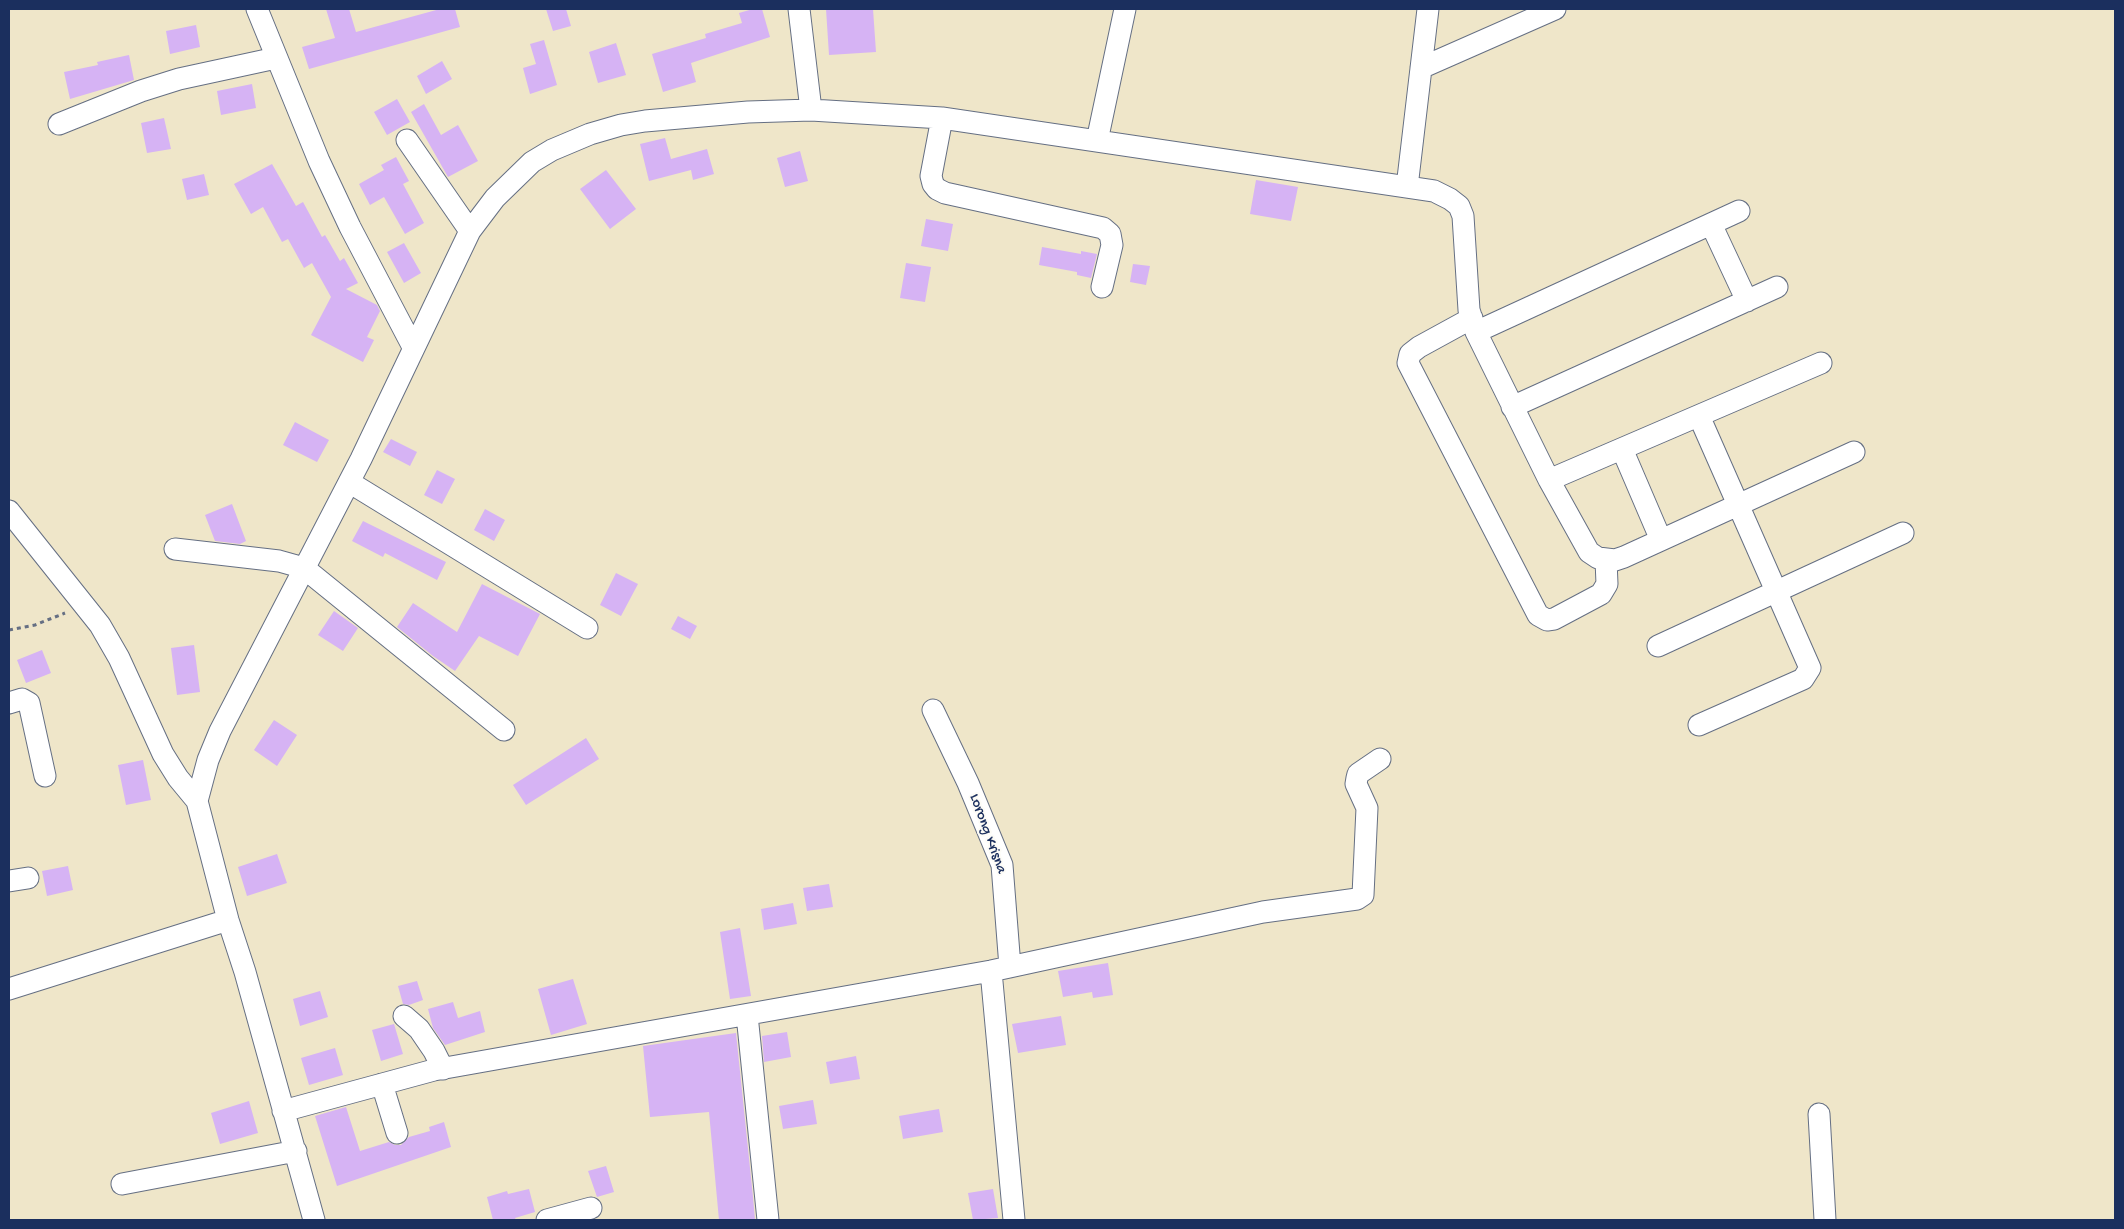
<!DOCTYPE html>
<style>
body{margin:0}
#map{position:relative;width:2124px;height:1229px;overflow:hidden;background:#efe6c9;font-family:"Gochi Hand",sans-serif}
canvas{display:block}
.frame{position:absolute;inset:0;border:10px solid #1b2f5e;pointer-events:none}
</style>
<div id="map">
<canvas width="2124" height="1229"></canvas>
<div class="frame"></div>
</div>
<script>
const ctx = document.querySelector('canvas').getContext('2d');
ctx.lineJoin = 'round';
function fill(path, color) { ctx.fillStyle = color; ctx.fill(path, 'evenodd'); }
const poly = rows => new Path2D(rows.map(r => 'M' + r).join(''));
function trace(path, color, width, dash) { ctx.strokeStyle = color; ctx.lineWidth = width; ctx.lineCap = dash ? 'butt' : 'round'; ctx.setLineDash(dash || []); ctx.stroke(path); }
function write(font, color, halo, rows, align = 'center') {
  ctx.font = font + ' "Gochi Hand",sans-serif'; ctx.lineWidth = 4; ctx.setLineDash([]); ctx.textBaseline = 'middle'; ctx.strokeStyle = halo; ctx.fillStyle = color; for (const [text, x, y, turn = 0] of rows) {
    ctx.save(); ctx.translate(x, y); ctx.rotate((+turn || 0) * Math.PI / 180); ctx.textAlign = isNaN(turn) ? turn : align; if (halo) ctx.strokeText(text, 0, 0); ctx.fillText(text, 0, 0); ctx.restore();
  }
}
fill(poly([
 [326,9,349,9,356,32,440,9,455,9,460,27,309,69,302,47,335,38],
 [546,9,566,9,571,26,553,31],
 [753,9,762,9,770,37,691,63,696,82,663,92,652,54,706,38,705,34,742,23,739,13],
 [826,9,873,9,876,52,829,55],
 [196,25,200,47,170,54,166,31],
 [544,40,557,85,530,94,523,68,536,64,530,44],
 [616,43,626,75,598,83,589,52],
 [129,55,134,80,70,99,64,72,98,65,97,62],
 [442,61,452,79,426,94,417,76],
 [252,84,256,108,221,115,217,91],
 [397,99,410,122,387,135,374,112],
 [424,104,441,135,458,125,478,161,448,177,411,112],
 [164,118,171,149,147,153,141,123],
 [665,138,671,159,707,149,714,174,693,180,691,170,649,181,640,144],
 [800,151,808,181,785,187,777,158],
 [396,157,409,181,403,184,424,223,405,234,384,197,370,205,359,184,384,170,381,165],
 [272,164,296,206,303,202,322,237,325,235,340,261,344,258,358,283,346,289,377,305,380,311,367,337,374,340,363,362,311,335,331,297,312,263,304,268,288,239,282,242,263,207,251,214,234,184],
 [606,170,636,209,610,229,580,189],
 [204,174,209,195,187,200,182,179],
 [1256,180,1298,187,1291,221,1250,214],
 [926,219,953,224,948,251,921,246],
 [404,243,421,273,404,283,387,252],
 [1042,247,1081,254,1081,251,1097,254,1091,278,1077,275,1077,272,1039,265],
 [906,263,931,267,925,302,900,298],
 [1133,264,1150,266,1146,285,1130,282],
 [295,422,329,440,317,462,283,445],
 [391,439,417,452,410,466,383,452],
 [437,470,455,479,442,504,424,495],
 [232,504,246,541,240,544,215,541,205,515],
 [485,509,505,520,494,541,474,530],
 [363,521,446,562,437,580,385,553,383,557,352,541],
 [616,573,638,584,621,616,600,605],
 [482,584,540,614,518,656,479,636,455,671,433,656,397,627,413,603,457,632],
 [334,611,358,628,343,651,318,635],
 [678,616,697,626,690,639,671,629],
 [194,645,200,692,177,695,171,648],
 [42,650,51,673,26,683,17,660],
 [274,720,297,735,277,766,254,750],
 [586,738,599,759,526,805,513,785],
 [143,760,151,800,126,805,118,765],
 [277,854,287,883,247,896,238,867],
 [68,866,73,890,47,896,42,871],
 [829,884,833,907,807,911,803,888],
 [793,903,797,924,764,930,761,909],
 [740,928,751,996,730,999,720,932],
 [1108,963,1113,995,1093,998,1092,992,1063,997,1058,971],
 [573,979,587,1024,551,1035,538,989],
 [417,981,423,1000,409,1005,403,1004,398,986],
 [320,991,328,1017,300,1026,293,999],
 [453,1002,458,1018,480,1011,485,1032,445,1045,433,1028,428,1009],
 [1061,1016,1066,1045,1018,1053,1012,1024],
 [394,1024,403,1054,381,1061,372,1030],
 [787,1032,791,1057,764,1062,762,1036],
 [736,1033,753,1197,755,1220,719,1220,709,1112,650,1117,643,1046],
 [335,1048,343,1075,309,1085,301,1058],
 [856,1056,860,1079,830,1084,826,1062],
 [813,1100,817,1124,783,1129,779,1106],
 [249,1101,258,1133,220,1144,211,1113],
 [346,1107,360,1151,389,1142,395,1145,401,1145,409,1137,430,1131,429,1127,444,1122,451,1147,337,1186,315,1116],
 [939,1109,943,1132,903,1139,899,1116],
 [606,1166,614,1192,597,1197,588,1171],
 [529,1189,535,1212,515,1218,516,1220,493,1220,487,1197,507,1191,508,1194],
 [993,1189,998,1218,973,1220,968,1193]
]), '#d6b3f4');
const minor = poly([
 [257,9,319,161,350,227,413,347],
 [1421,68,1555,9],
 [811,110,942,118,1434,191,1450,199,1459,206,1463,216,1469,310,1476,332,1549,480,1589,552,1598,558,1615,560,1624,557,1854,452],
 [942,118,931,176,933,184,937,189,945,193,1103,228,1110,234,1112,245,1102,287],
 [59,124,141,91,179,79,276,58],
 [407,140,470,231],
 [1097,141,1125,9],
 [1407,187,1428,9],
 [1711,224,1747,301],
 [1472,318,1419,347,1410,354,1408,363,1538,615,1547,620,1554,619,1601,594,1607,584,1606,560],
 [1476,332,1739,211],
 [1512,407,1777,287],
 [1622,449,1661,540],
 [1549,480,1821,363],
 [349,482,587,628],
 [9,511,100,625,119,658,163,754,178,778,197,801],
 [175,549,279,561,304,568,504,730],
 [1658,646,1903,533],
 [9,703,22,699,29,703,45,776],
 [933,710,968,783,1002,865,1010,967],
 [1699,725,1803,679,1810,668,1699,416],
 [9,881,28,878],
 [991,971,1014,1220],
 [9,989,228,920],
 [747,1015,768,1220],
 [404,1016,419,1029,434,1051,443,1069],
 [382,1084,397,1133],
 [283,1111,434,1070,991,971,1263,912,1357,899,1363,895,1367,808,1356,784,1357,778,1358,774,1380,759],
 [1819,1114,1825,1220],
 [122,1184,296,1151],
 [314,1220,245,972,228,920,197,801,208,760,220,731,361,459,470,231,495,198,532,162,552,150,590,134,621,125,645,121,748,112,811,110,799,9],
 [547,1220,591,1208]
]);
trace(minor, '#656f83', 23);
trace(poly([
 [9,630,35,625,65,613]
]), '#656f83', 3, [4, 4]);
trace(minor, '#fff', 21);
write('15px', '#1b2f5e', '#fdfcf7', [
 ["Lorong Krisna",987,834,70]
]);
</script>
